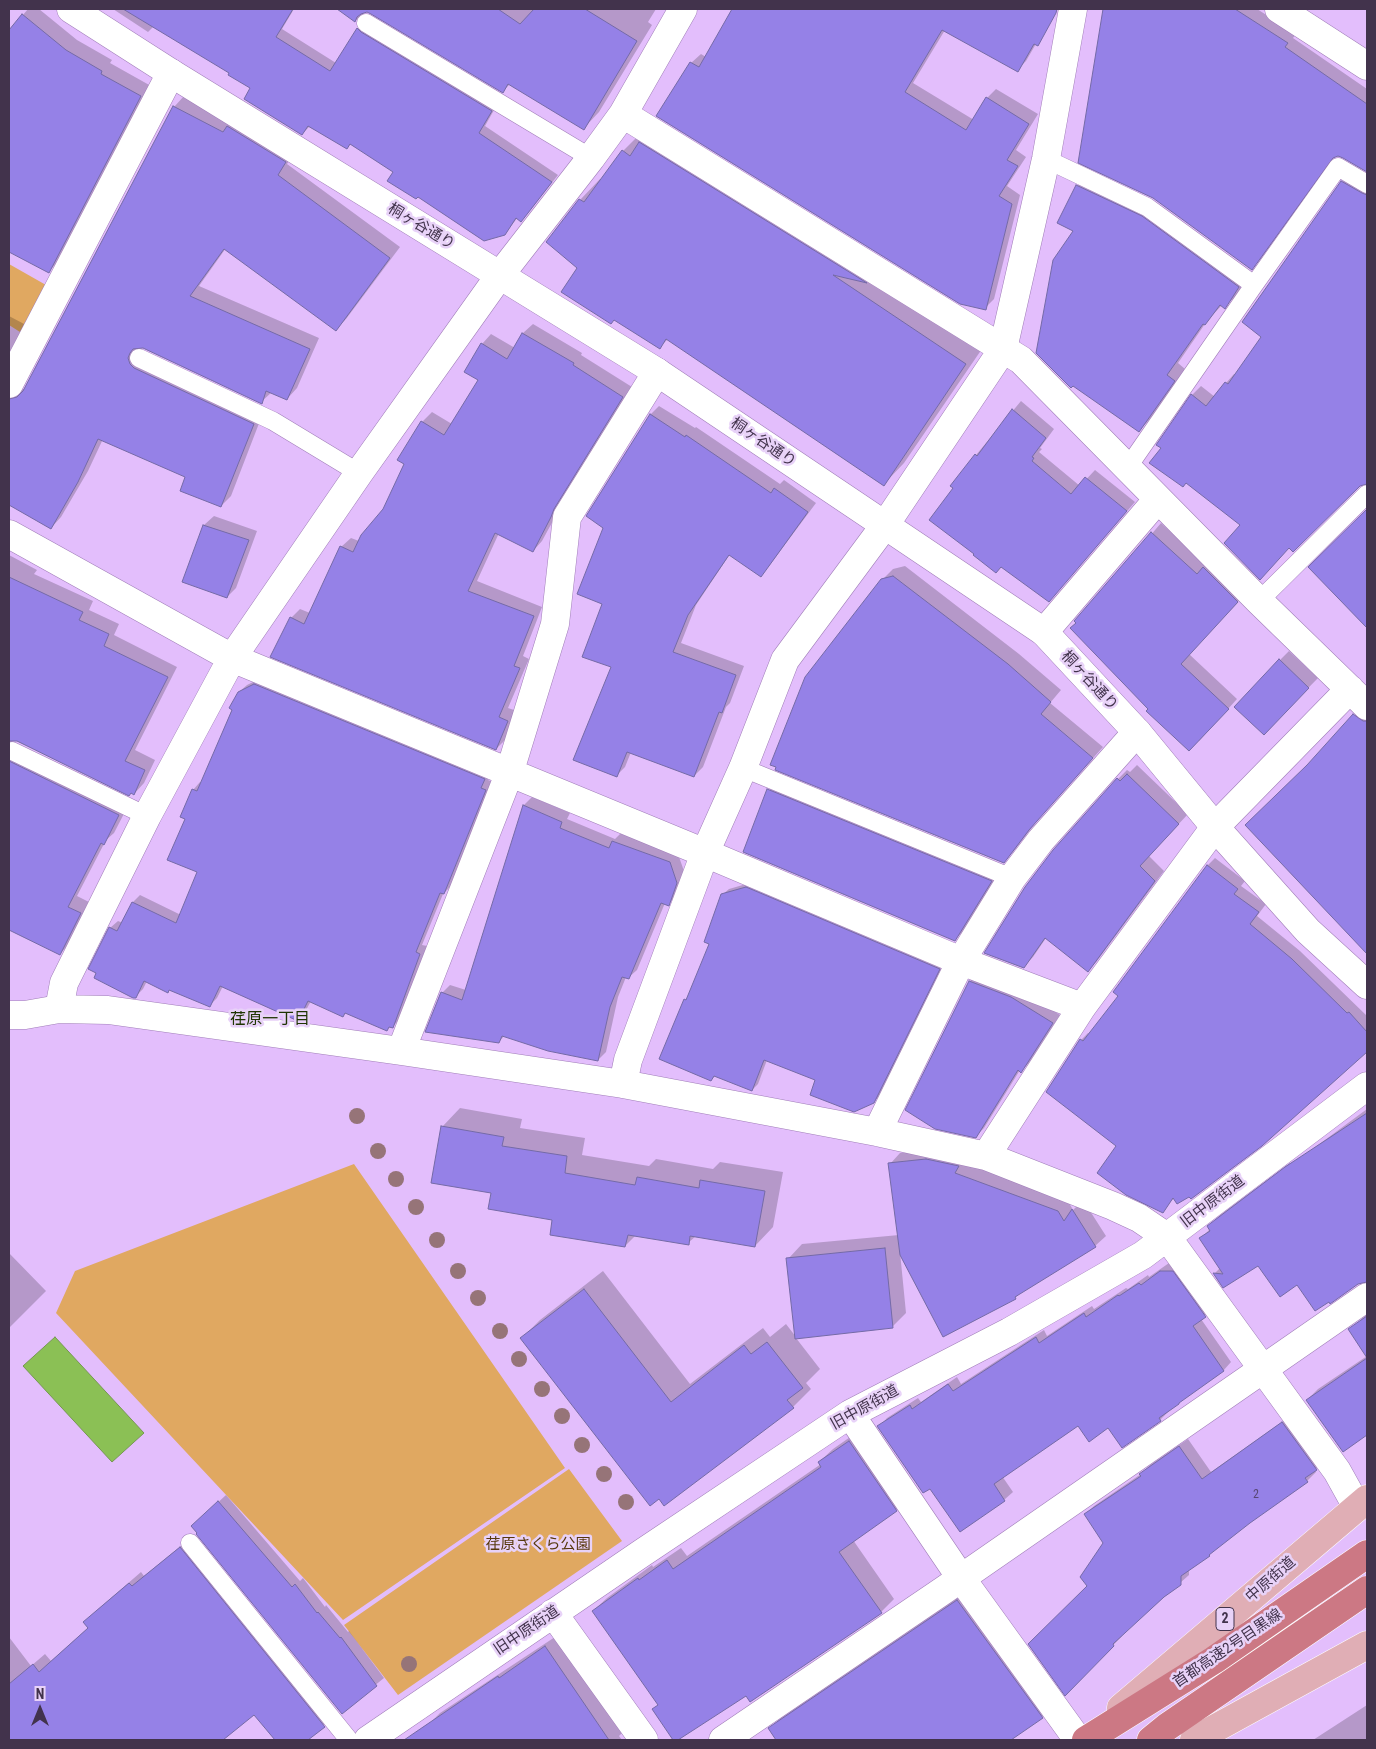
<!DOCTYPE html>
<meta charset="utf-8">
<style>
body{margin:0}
#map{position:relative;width:1376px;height:1749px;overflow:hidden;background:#e3befc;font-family:"Roboto Condensed",sans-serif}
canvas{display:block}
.frame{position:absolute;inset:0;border:10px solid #42334c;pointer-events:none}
.north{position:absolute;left:15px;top:1684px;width:50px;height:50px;-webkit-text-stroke:4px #e8d2f8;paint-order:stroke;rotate:0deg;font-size:14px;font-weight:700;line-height:20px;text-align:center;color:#42334c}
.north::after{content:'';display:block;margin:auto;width:18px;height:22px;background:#42334c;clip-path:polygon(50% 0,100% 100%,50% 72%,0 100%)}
</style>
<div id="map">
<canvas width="1376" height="1749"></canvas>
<div class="frame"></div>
<div class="north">N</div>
</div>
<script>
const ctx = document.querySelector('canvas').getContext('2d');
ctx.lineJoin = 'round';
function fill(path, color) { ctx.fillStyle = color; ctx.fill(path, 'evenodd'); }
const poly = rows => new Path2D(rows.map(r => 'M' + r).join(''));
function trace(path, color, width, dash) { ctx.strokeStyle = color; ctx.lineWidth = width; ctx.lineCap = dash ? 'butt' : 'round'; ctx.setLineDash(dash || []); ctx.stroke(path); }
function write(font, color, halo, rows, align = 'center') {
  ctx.font = font + ' "Roboto Condensed","Noto Sans JP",sans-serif'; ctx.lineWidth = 5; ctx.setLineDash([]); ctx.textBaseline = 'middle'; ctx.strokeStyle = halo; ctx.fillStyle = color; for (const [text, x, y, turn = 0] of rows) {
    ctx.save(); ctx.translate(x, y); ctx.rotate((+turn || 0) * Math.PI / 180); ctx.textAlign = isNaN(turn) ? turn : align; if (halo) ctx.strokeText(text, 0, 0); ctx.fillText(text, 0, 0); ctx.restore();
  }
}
fill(poly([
 [9,264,46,285,20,332,9,325],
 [354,1164,565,1468,343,1620,56,1313,75,1271],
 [569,1469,622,1541,398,1695,344,1625]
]), '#e0a861');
const water = poly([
 [55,1337,144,1433,112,1462,23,1366,55,1337]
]);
fill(water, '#8bc055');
trace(water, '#759652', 1);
fill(poly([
 [28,9,39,9,77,40,112,60,110,63,151,86,59,261,49,271,9,251,9,29,11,29],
 [113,9,294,9,282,29,336,63,358,29,365,22,498,103,485,126,558,175,528,213,521,220,518,217,505,234,394,172,351,144,347,147,309,127,302,134,252,88,230,73,154,26,148,32],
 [339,9,656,9,648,22,652,25,599,112,584,128,510,84,503,91,367,11,355,21],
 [733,9,1051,9,1048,15,1051,18,1026,61,1017,70,945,30,913,83,974,120,987,98,996,89,1038,114,1016,150,1026,157,1007,186,1020,195,994,299,985,308,691,63,701,54,706,57],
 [1105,9,1257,9,1296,34,1293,38,1367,89,1367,170,1344,157,1335,156,1260,260,1251,268,1154,197,1080,162],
 [184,96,295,151,287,164,400,247,346,319,336,329,226,248,199,286,319,338,297,388,287,399,272,392,261,402,144,347,138,348,141,354,263,413,231,496,221,506,187,477,103,439,88,471,61,517,51,528,9,504,9,385,21,390,26,388,174,107],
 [643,131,986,343,904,463,884,484,668,339,660,347,578,267,580,200,600,179,601,180,623,151],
 [1351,173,1367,182,1367,444,1351,462,1290,547,1242,525,1163,447,1192,395,1201,386,1215,397,1226,383,1234,374,1236,375,1263,336,1342,182],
 [1089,174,1250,275,1236,296,1224,307,1222,305,1207,321,1178,363,1185,369,1150,419,1139,431,1075,231,1077,186],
 [9,316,26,325,9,358],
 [533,324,582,353,581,355,632,387,561,506,542,541,533,551,499,533,477,581,542,607,523,656,529,659,508,708,517,711,506,739,496,749,291,618,300,609,310,613,341,547,351,538,359,541,384,509,406,464,399,459,422,422,432,412,452,424,480,379,482,344,491,334,515,348,523,333],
 [1021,401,1054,429,1040,448,1042,449,1039,452,1080,486,1095,470,1135,502,1057,592,976,455],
 [659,406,695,428,696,427,780,484,784,480,816,503,769,566,761,575,730,554,696,605,681,643,744,666,730,703,726,707,703,767,694,776,631,752,625,767,616,776,613,666,604,603,651,414],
 [1367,510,1367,626,1310,567],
 [214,516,257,531,236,588,227,597,184,581,204,525],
 [1161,523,1207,565,1247,592,1189,654,1237,699,1199,741,1149,709,1077,622],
 [9,555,37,570,34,574,93,601,89,610,119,624,114,635,177,667,135,750,155,760,144,783,134,794,12,739,13,746,129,804,114,833,106,840,77,896,91,903,70,943,60,954,9,928],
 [905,566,1019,654,1061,690,1050,703,1103,747,1040,817,1014,851,1003,862,882,580,893,569],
 [1289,651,1318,678,1273,724,1280,660],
 [263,677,491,772,488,780,493,782,451,886,443,894,422,945,427,946,400,1019,393,1026,390,1026,387,1029,346,1013,343,1015,311,1001,305,1012,298,1019,223,986,217,998,210,1005,147,981,143,989,135,997,110,928,118,921,123,923,133,902,140,895,181,915,198,872,186,818,193,790,200,782,202,783,239,692,247,685],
 [1363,706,1367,709,1367,947,1364,943,1310,764],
 [1137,765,1188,814,1149,856,1164,871,1097,961,1088,971,1046,938,1033,957,1023,967,1118,779,1127,770,1130,772],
 [778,781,1000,872,964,931,954,940,769,790],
 [532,797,570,813,567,819,615,839,621,833,678,854,685,874,677,896,668,904,665,903,637,970,628,978,626,977,618,997,606,1052,598,1060,505,1035,499,1042,442,993,450,985,466,990,524,805],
 [1215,858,1245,881,1241,886,1266,904,1257,916,1300,951,1367,1016,1367,1051,1261,1145,1174,1198,1162,1211,1117,1146,1081,1040,1088,1033,1090,1034,1120,995,1115,991,1208,865],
 [753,882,945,963,880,1096,873,1102,767,1060,758,1084,752,1090,716,1075,711,1080,685,1000,689,995,710,944,722,895,729,889],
 [978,973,1019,989,1060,1015,1029,1063,1021,1071,1020,1070,984,1128,976,1136,970,981],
 [460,1108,522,1119,520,1128,585,1138,582,1155,649,1166,656,1159,713,1169,720,1162,783,1172,773,1227,755,1246,696,1236,688,1243,636,1235,625,1246,554,1219,492,1192,442,1127],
 [1367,1109,1367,1280,1297,1283,1258,1264,1224,1286,1214,1274,1220,1268,1201,1238,1210,1229,1209,1226,1220,1215,1290,1163,1291,1165],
 [937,1149,1068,1201,1073,1210,1083,1200,1106,1236,1095,1246,1022,1291,1015,1298,900,1252,906,1313,892,1327,796,1338,820,1369,806,1383,811,1389,793,1407,726,1459,522,1338,540,1320,603,1271,690,1384,763,1328,770,1337,786,1324,796,1337,788,1259,802,1244,899,1235,890,1164,900,1153],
 [9,1253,46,1291,9,1328],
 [1169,1263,1213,1308,1201,1319,1231,1362,1223,1371,1167,1411,1168,1412,1160,1420,1109,1427,1078,1424,1002,1476,1013,1492,1004,1500,930,1487,879,1427,887,1418,918,1398,921,1402,957,1377,961,1384,1044,1330,1047,1336,1092,1306,1094,1309,1126,1288,1128,1289,1148,1275,1149,1277],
 [1367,1314,1367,1433,1343,1450,1307,1400,1318,1389,1367,1356,1349,1330],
 [1292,1415,1325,1460,1315,1470,1316,1472,1307,1481,1249,1522,1189,1569,1189,1575,1121,1635,1122,1636,1066,1694,1088,1586,1105,1543,1085,1515,1094,1506,1141,1474,1150,1465,1188,1439,1211,1472],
 [863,1428,910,1497,896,1510,853,1540,894,1599,881,1612,674,1740,654,1709,659,1704,593,1611,607,1598,652,1565,653,1567,681,1548,687,1556,821,1464,819,1462,833,1449],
 [226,1495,300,1581,303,1578,325,1607,326,1605,348,1632,349,1631,384,1678,342,1712,200,1519],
 [192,1537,335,1715,306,1740,277,1740,255,1713,221,1740,9,1740,9,1637,31,1666,45,1654,51,1661,89,1627,85,1622,96,1611,141,1572,144,1576],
 [970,1588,1054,1705,1042,1717,1008,1740,778,1740,770,1728,782,1716],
 [558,1635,623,1732,619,1736,622,1740,433,1740,437,1737,428,1725,440,1713],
 [1367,1705,1367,1740,1313,1740]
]), '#0003');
const building = poly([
 [123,9,293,9,276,37,330,71,357,28,361,32,492,111,479,133,552,182,521,222,516,218,505,235,484,241,418,197,416,199,387,181,393,172,350,144,347,149,308,126,302,135,244,99,250,88,228,75,229,73,123,9],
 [337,9,498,9,520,24,534,9,585,9,637,41,584,130,508,84,503,93,371,14,367,12,361,14,357,17,355,22,337,9],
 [732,9,1057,9,1056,13,1038,46,1034,44,1018,72,942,30,905,92,966,130,986,97,1029,124,1007,160,1018,166,999,196,1012,204,986,310,960,304,656,116,690,62,699,67,732,9],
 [1103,9,1235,9,1288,43,1285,47,1367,104,1367,172,1343,158,1338,156,1333,158,1252,270,1153,198,1078,163,1103,9],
 [22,14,66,50,102,71,101,74,141,96,49,273,9,252,9,30,22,14],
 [173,106,223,132,227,126,286,162,278,175,390,258,336,331,224,249,190,296,310,349,287,400,266,391,262,404,143,348,133,349,130,353,128,358,130,364,134,368,254,424,221,507,180,491,185,477,98,439,78,482,51,529,9,505,9,399,17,397,23,391,173,106],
 [639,142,867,283,833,275,966,364,884,486,666,339,660,349,614,320,611,324,561,292,577,268,546,242,579,199,584,202,622,150,630,156,639,142],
 [1341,181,1362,193,1367,195,1367,484,1360,486,1293,552,1289,548,1260,580,1224,543,1240,525,1186,483,1183,487,1149,463,1161,448,1156,445,1191,394,1206,406,1225,382,1228,384,1261,337,1242,322,1341,181],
 [1076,185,1142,216,1239,287,1225,309,1220,305,1205,325,1203,324,1167,375,1175,381,1139,432,1073,386,1071,388,1036,353,1053,260,1073,231,1057,223,1076,185],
 [522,333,574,363,573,365,623,397,554,509,551,517,533,552,495,533,468,591,534,616,514,666,520,668,499,717,508,721,496,750,270,657,290,617,304,624,340,546,353,552,361,535,383,509,404,464,397,460,421,421,444,435,478,380,464,372,481,343,507,359,522,333],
 [1012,409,1046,438,1032,457,1034,458,1032,461,1071,494,1085,477,1127,511,1049,602,1001,567,996,573,973,555,974,554,929,520,953,488,950,486,975,454,977,456,1012,409],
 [650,414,685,437,686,435,771,493,774,488,808,512,761,577,729,555,688,615,673,652,736,675,722,713,719,712,694,777,627,752,617,777,573,760,611,667,582,657,602,604,577,594,603,528,586,516,650,414],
 [1367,509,1367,628,1308,567,1367,509],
 [203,525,249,540,227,598,182,582,203,525],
 [1151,532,1197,574,1203,567,1238,602,1181,664,1229,709,1189,751,1146,711,1148,709,1070,628,1076,623,1074,621,1151,532],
 [893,576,1008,664,1051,702,1041,714,1093,758,1029,830,1004,863,775,770,776,767,770,765,805,677,881,579,893,576],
 [9,577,83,612,79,620,109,634,104,646,168,677,125,761,145,770,134,795,131,793,129,796,17,741,9,741,9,577],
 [1279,659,1309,688,1264,735,1234,707,1279,659],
 [254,684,485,779,481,788,486,790,444,894,440,893,416,952,420,954,393,1028,389,1027,387,1031,345,1013,343,1017,308,1001,298,1021,220,986,210,1007,169,990,168,993,144,981,136,998,133,998,94,978,96,973,88,969,109,927,117,931,132,902,176,923,197,872,167,860,185,819,180,817,192,789,197,791,232,710,229,708,238,692,254,684],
 [1353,714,1363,721,1367,721,1367,954,1245,825,1307,765,1353,714],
 [9,761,119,815,104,845,101,843,68,907,81,913,60,955,9,930,9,761],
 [1127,774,1179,824,1140,866,1155,881,1088,972,1045,938,1024,968,984,953,1025,887,1053,850,1117,778,1120,781,1127,774],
 [767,789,992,881,955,941,743,852,767,789],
 [523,805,562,822,560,828,609,848,612,841,670,862,677,883,669,906,661,903,629,979,622,977,610,1007,598,1061,548,1051,502,1036,499,1043,425,1032,441,992,462,1000,523,805],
 [1207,865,1238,889,1234,894,1259,912,1250,924,1292,959,1347,1013,1349,1012,1367,1032,1367,1052,1262,1146,1191,1199,1189,1197,1177,1204,1173,1198,1163,1213,1126,1195,1097,1173,1116,1146,1046,1092,1080,1039,1083,1041,1118,996,1113,992,1207,865],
 [746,887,940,969,874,1103,854,1112,810,1095,815,1080,764,1060,752,1091,714,1076,711,1081,659,1059,684,999,686,1000,709,944,704,942,721,894,746,887],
 [969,981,1011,997,1053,1023,1021,1073,1018,1070,976,1138,935,1129,905,1110,969,981],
 [1367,1113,1367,1282,1358,1284,1330,1304,1329,1302,1315,1311,1297,1285,1280,1297,1258,1266,1223,1288,1213,1273,1223,1274,1199,1238,1210,1231,1207,1226,1285,1167,1367,1113],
 [441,1126,504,1137,502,1146,567,1156,565,1173,635,1185,637,1177,699,1188,700,1180,765,1191,755,1247,690,1236,689,1245,628,1235,625,1247,550,1235,552,1220,488,1209,491,1193,431,1183,441,1126],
 [926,1159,959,1166,955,1173,1058,1211,1064,1221,1072,1209,1096,1247,1015,1297,1016,1299,943,1337,900,1255,888,1163,926,1159],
 [885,1248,893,1328,795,1339,786,1258,885,1248],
 [1160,1271,1173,1271,1206,1317,1193,1326,1224,1371,1179,1403,1179,1404,1159,1418,1161,1421,1122,1448,1108,1428,1089,1442,1078,1426,994,1484,1005,1501,960,1532,930,1489,923,1493,877,1426,910,1405,912,1409,948,1384,953,1391,1036,1337,1039,1343,1084,1313,1086,1317,1118,1295,1119,1296,1139,1283,1141,1285,1160,1271],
 [584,1289,671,1402,744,1345,751,1354,767,1342,803,1388,787,1400,794,1408,664,1506,659,1499,650,1506,520,1338,584,1289],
 [1367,1316,1367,1435,1343,1452,1306,1400,1367,1358,1348,1329,1367,1316],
 [1282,1422,1317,1470,1305,1478,1308,1482,1250,1523,1209,1555,1210,1556,1181,1576,1181,1585,1164,1597,1113,1644,1114,1646,1065,1696,1028,1644,1087,1586,1080,1577,1103,1543,1084,1514,1141,1476,1139,1474,1179,1446,1202,1479,1282,1422],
 [849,1441,897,1511,839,1552,882,1613,750,1702,746,1696,678,1740,673,1740,652,1709,658,1705,592,1611,638,1578,639,1580,667,1560,673,1569,821,1467,818,1462,849,1441],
 [218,1501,292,1587,295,1584,317,1613,318,1612,340,1638,341,1637,377,1686,342,1714,196,1534,197,1533,191,1526,218,1501],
 [180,1547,325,1727,308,1740,275,1740,254,1715,223,1740,9,1740,9,1684,33,1664,39,1672,88,1628,83,1622,129,1583,132,1586,180,1547],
 [957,1600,1043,1718,1011,1740,776,1740,768,1728,957,1600],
 [545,1646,609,1740,404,1740,498,1676,499,1678,545,1646]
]);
fill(building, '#9581e7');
trace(building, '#746aa6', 1);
const service = poly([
 [366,23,591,158],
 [1046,159,1147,207,1254,285],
 [139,358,273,421,359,473],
 [1128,467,1254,285,1338,167,1367,184],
 [1259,601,1367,494],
 [12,751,147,816],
 [743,768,1012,878],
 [190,1543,349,1740]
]);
const minor = poly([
 [1279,9,1367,66],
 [623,114,1021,360,1259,601,1367,706],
 [9,384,171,73],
 [9,534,232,658,705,853,961,961,1082,1007],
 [1044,632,1158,499],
 [59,1009,64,983,147,816,232,658,359,473,500,275,591,158,623,114,683,9],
 [9,1015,25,1015,59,1009,108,1010,401,1051,623,1084,877,1132,986,1156,1113,1206,1139,1218,1167,1237,1337,1471,1357,1507],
 [401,1051,509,774,555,624,567,517,657,372],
 [623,1084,628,1060,705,853,743,768,785,660,885,525,1003,349,1046,159,1073,9],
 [877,1132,961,961,1012,878,1041,840,1137,732],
 [986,1156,1082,1007,1215,827,1350,689],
 [850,1414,961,1578,1078,1740],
 [553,1613,644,1740],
 [368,1740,642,1553,850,1414,1009,1332,1143,1255,1367,1086],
 [723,1740,944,1590,1367,1297]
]);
const tertiary = poly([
 [71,9,171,73,657,372,1044,632,1137,732,1215,827,1308,931,1367,985]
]);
const primary = poly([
 [1121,1708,1367,1499],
 [1194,1740,1367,1645]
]);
const motorway = poly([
 [1086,1740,1214,1660,1367,1554],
 [1151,1740,1167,1727,1367,1590]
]);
trace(service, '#a07eb8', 19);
trace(minor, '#a07eb8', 29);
trace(tertiary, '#a07eb8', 29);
trace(primary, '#fff', 29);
trace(motorway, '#fff', 29);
trace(service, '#fff', 18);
trace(minor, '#fff', 28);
trace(tertiary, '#fff', 28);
trace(primary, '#e0aeb5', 28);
trace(motorway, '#cc7884', 28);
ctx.fillStyle = '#967478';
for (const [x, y] of [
 [357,1116],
 [378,1151],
 [396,1179],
 [416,1207],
 [437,1240],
 [458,1271],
 [478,1298],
 [500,1331],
 [519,1359],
 [542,1389],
 [562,1416],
 [582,1445],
 [604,1474],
 [626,1502],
 [409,1664]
]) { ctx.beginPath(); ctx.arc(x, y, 8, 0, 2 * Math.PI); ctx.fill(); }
write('12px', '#574673', null, [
 ["2",1256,1495]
]);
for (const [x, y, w] of [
 [1225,1619,18]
]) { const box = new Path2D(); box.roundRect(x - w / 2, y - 11.5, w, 23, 4); ctx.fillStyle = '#e8d2f8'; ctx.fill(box); trace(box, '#42334c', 1); }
write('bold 14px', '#42334c', null, [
 ["2",1225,1619]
]);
write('15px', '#42334c', '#e8d2f8', [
 ["桐ヶ谷通り",421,227,31],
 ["桐ヶ谷通り",763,443,34],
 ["桐ヶ谷通り",1089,681,47],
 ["旧中原街道",1213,1202,-37],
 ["旧中原街道",865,1408,-29],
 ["中原街道",1271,1580,-41],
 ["旧中原街道",527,1631,-34],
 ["首都高速2号目黒線",1228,1649,-34]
]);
write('15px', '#57380c', '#e8d2f8', [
 ["荏原さくら公園",538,1545]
]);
write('16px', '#1f3502', '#e8d2f8', [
 ["荏原一丁目",270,1020]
]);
</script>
